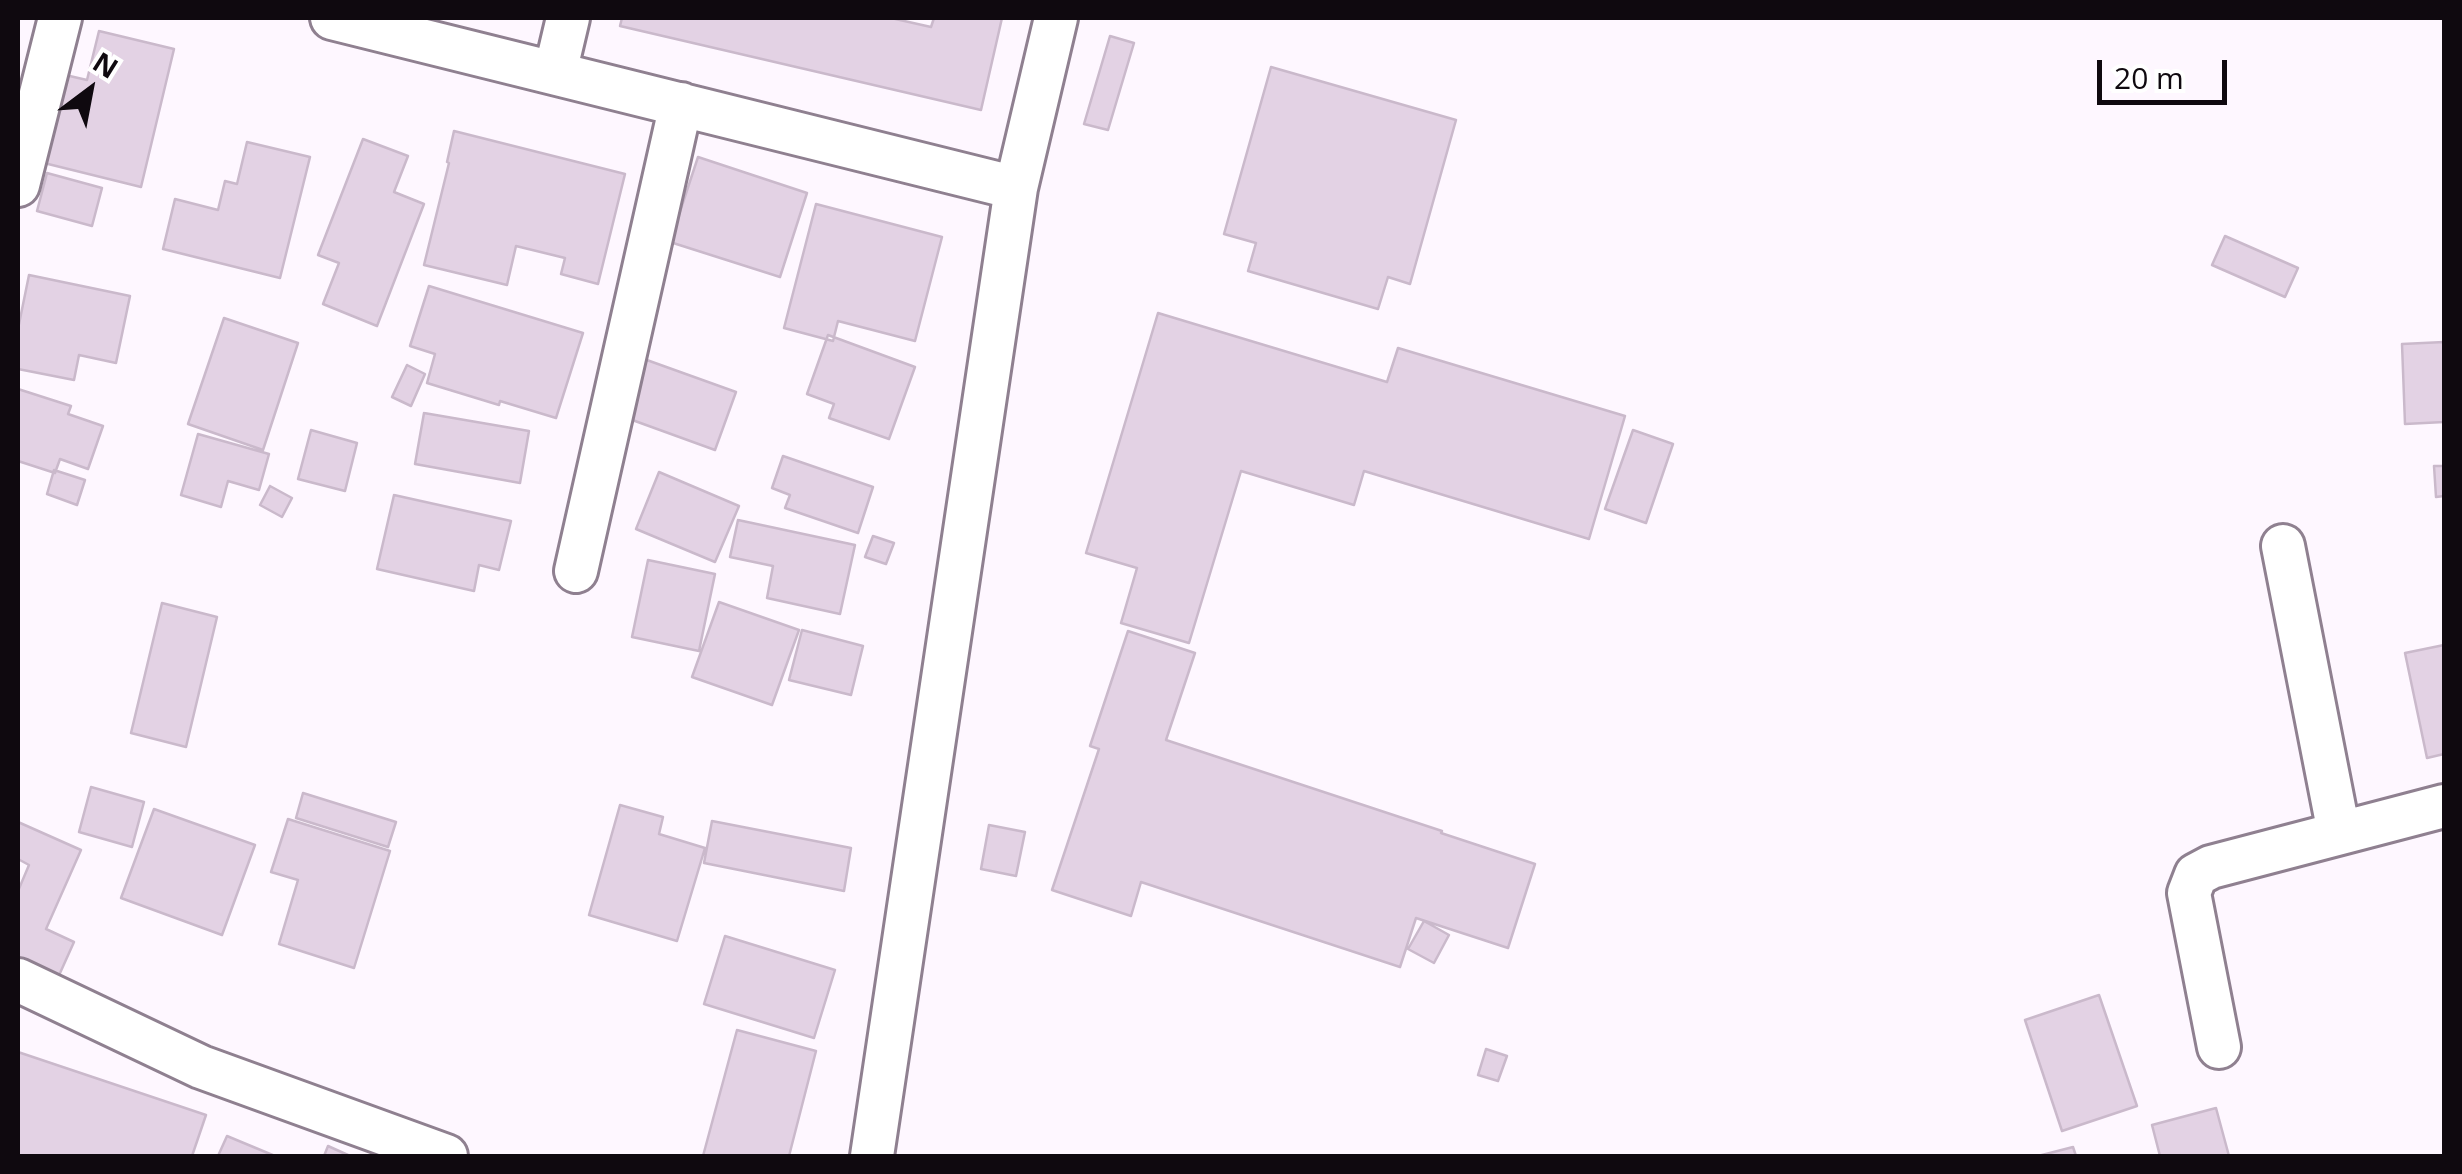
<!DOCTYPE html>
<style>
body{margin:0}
#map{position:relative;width:2462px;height:1174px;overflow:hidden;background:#fef7ff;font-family:"Open Sans",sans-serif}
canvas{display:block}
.frame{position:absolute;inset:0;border:20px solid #0f090f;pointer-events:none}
.north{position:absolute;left:40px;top:40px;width:100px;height:100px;-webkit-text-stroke:8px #fff;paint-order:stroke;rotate:32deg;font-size:28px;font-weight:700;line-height:40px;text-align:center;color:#0f090f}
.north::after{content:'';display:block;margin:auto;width:35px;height:45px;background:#0f090f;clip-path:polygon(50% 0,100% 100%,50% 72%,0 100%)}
.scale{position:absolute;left:2097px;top:60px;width:130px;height:45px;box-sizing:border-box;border:5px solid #0f090f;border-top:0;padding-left:12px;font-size:30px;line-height:35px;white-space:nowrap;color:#0f090f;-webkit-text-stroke:8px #fff;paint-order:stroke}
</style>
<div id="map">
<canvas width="2462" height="1174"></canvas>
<div class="frame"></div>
<div class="north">N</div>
<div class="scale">20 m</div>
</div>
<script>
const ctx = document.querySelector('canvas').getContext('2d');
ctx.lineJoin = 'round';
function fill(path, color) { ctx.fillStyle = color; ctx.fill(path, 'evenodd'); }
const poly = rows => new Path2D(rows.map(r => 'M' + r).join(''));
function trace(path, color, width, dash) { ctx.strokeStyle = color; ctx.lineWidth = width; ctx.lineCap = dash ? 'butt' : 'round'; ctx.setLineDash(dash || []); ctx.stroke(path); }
const building = poly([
 [622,18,891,18,931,27,934,18,1002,18,981,110,620,26,622,18],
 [99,31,174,49,141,187,40,162,61,74,87,80,99,31],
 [1110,36,1134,43,1108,130,1084,124,1110,36],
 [1271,67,1456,120,1410,284,1388,277,1378,309,1248,271,1256,243,1224,234,1271,67],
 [454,131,625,174,598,284,561,274,565,258,516,246,507,285,424,265,449,163,447,162,454,131],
 [363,139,408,156,394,192,424,204,377,326,323,304,339,263,318,255,363,139],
 [247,142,310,157,280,278,163,249,175,199,218,210,225,181,237,184,247,142],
 [698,157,807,193,780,277,670,242,698,157],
 [47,173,102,188,92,226,37,211,47,173],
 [816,204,942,237,915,341,838,321,833,341,784,328,816,204],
 [2225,236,2298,268,2285,297,2212,265,2225,236],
 [29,275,130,296,116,363,79,355,74,380,18,369,18,329,29,275],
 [429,286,583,333,556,418,500,401,499,405,427,383,435,354,410,346,429,286],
 [1158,313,1387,382,1398,348,1625,416,1589,539,1364,471,1354,505,1241,471,1189,643,1121,623,1137,568,1086,553,1158,313],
 [224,318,298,343,263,450,188,424,224,318],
 [828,335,915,367,889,439,829,418,834,404,807,394,828,335],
 [2444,342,2444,422,2405,424,2402,344,2444,342],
 [644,359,736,392,715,450,624,417,644,359],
 [407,365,425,374,411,406,392,397,407,365],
 [18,389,71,406,68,414,103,426,88,469,60,459,55,473,18,461,18,389],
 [424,413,529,431,520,483,415,464,424,413],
 [311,430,357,443,345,491,298,479,311,430],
 [1633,430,1673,444,1646,523,1605,509,1633,430],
 [198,434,269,454,259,490,228,481,221,507,181,495,198,434],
 [783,456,873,487,858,533,785,508,790,495,772,488,783,456],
 [2434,466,2444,466,2444,496,2436,497,2434,466],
 [54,470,85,480,77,505,47,494,54,470],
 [659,472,739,506,715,562,636,529,659,472],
 [270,486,292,498,282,517,260,505,270,486],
 [394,495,511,521,499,570,479,565,474,591,377,569,394,495],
 [738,520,855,545,840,614,767,598,773,566,730,557,738,520],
 [873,536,894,543,886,564,865,557,873,536],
 [648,560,715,574,699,651,632,637,648,560],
 [719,602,799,630,772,705,692,677,719,602],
 [162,603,217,617,186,747,131,733,162,603],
 [802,630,863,646,851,695,789,680,802,630],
 [1128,631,1195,653,1166,740,1442,831,1441,833,1535,864,1508,948,1416,918,1400,967,1141,882,1131,916,1052,890,1099,749,1090,746,1128,631],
 [2444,645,2444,754,2427,758,2405,653,2444,645],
 [91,787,144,802,132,847,79,832,91,787],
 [303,793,396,822,388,847,296,818,303,793],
 [620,805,663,817,659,834,705,848,677,941,589,915,620,805],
 [154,809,255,845,222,935,121,898,154,809],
 [288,819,390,851,354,968,279,944,298,880,271,872,288,819],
 [712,821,851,848,844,891,704,863,712,821],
 [18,822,81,850,46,929,74,942,56,982,18,965,18,891,29,865,18,859,18,822],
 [989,825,1025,832,1016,876,981,869,989,825],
 [1424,921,1449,935,1434,963,1408,949,1424,921],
 [725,936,835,970,814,1038,704,1004,725,936],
 [2099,995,2137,1106,2062,1131,2025,1020,2099,995],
 [737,1030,816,1051,789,1156,703,1156,737,1030],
 [1486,1049,1507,1056,1498,1081,1478,1075,1486,1049],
 [18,1052,206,1115,192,1156,18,1156,18,1052],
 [2216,1108,2229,1156,2160,1156,2152,1125,2216,1108],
 [227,1136,275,1156,218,1156,227,1136],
 [328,1146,348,1155,347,1156,324,1156,328,1146],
 [2073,1147,2076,1156,2038,1156,2073,1147]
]);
fill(building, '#e3d2e4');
trace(building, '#cab9cb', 2.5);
const minor = poly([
 [332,18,1016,188,872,1156],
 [555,73,568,18],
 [18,185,60,18],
 [1016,188,1056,18],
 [2283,546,2339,833],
 [576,571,681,104],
 [18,980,201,1067,446,1156],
 [2219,1047,2189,893,2196,875,2211,867,2444,806]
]);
trace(minor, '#8f8090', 48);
trace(minor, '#fff', 42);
</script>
